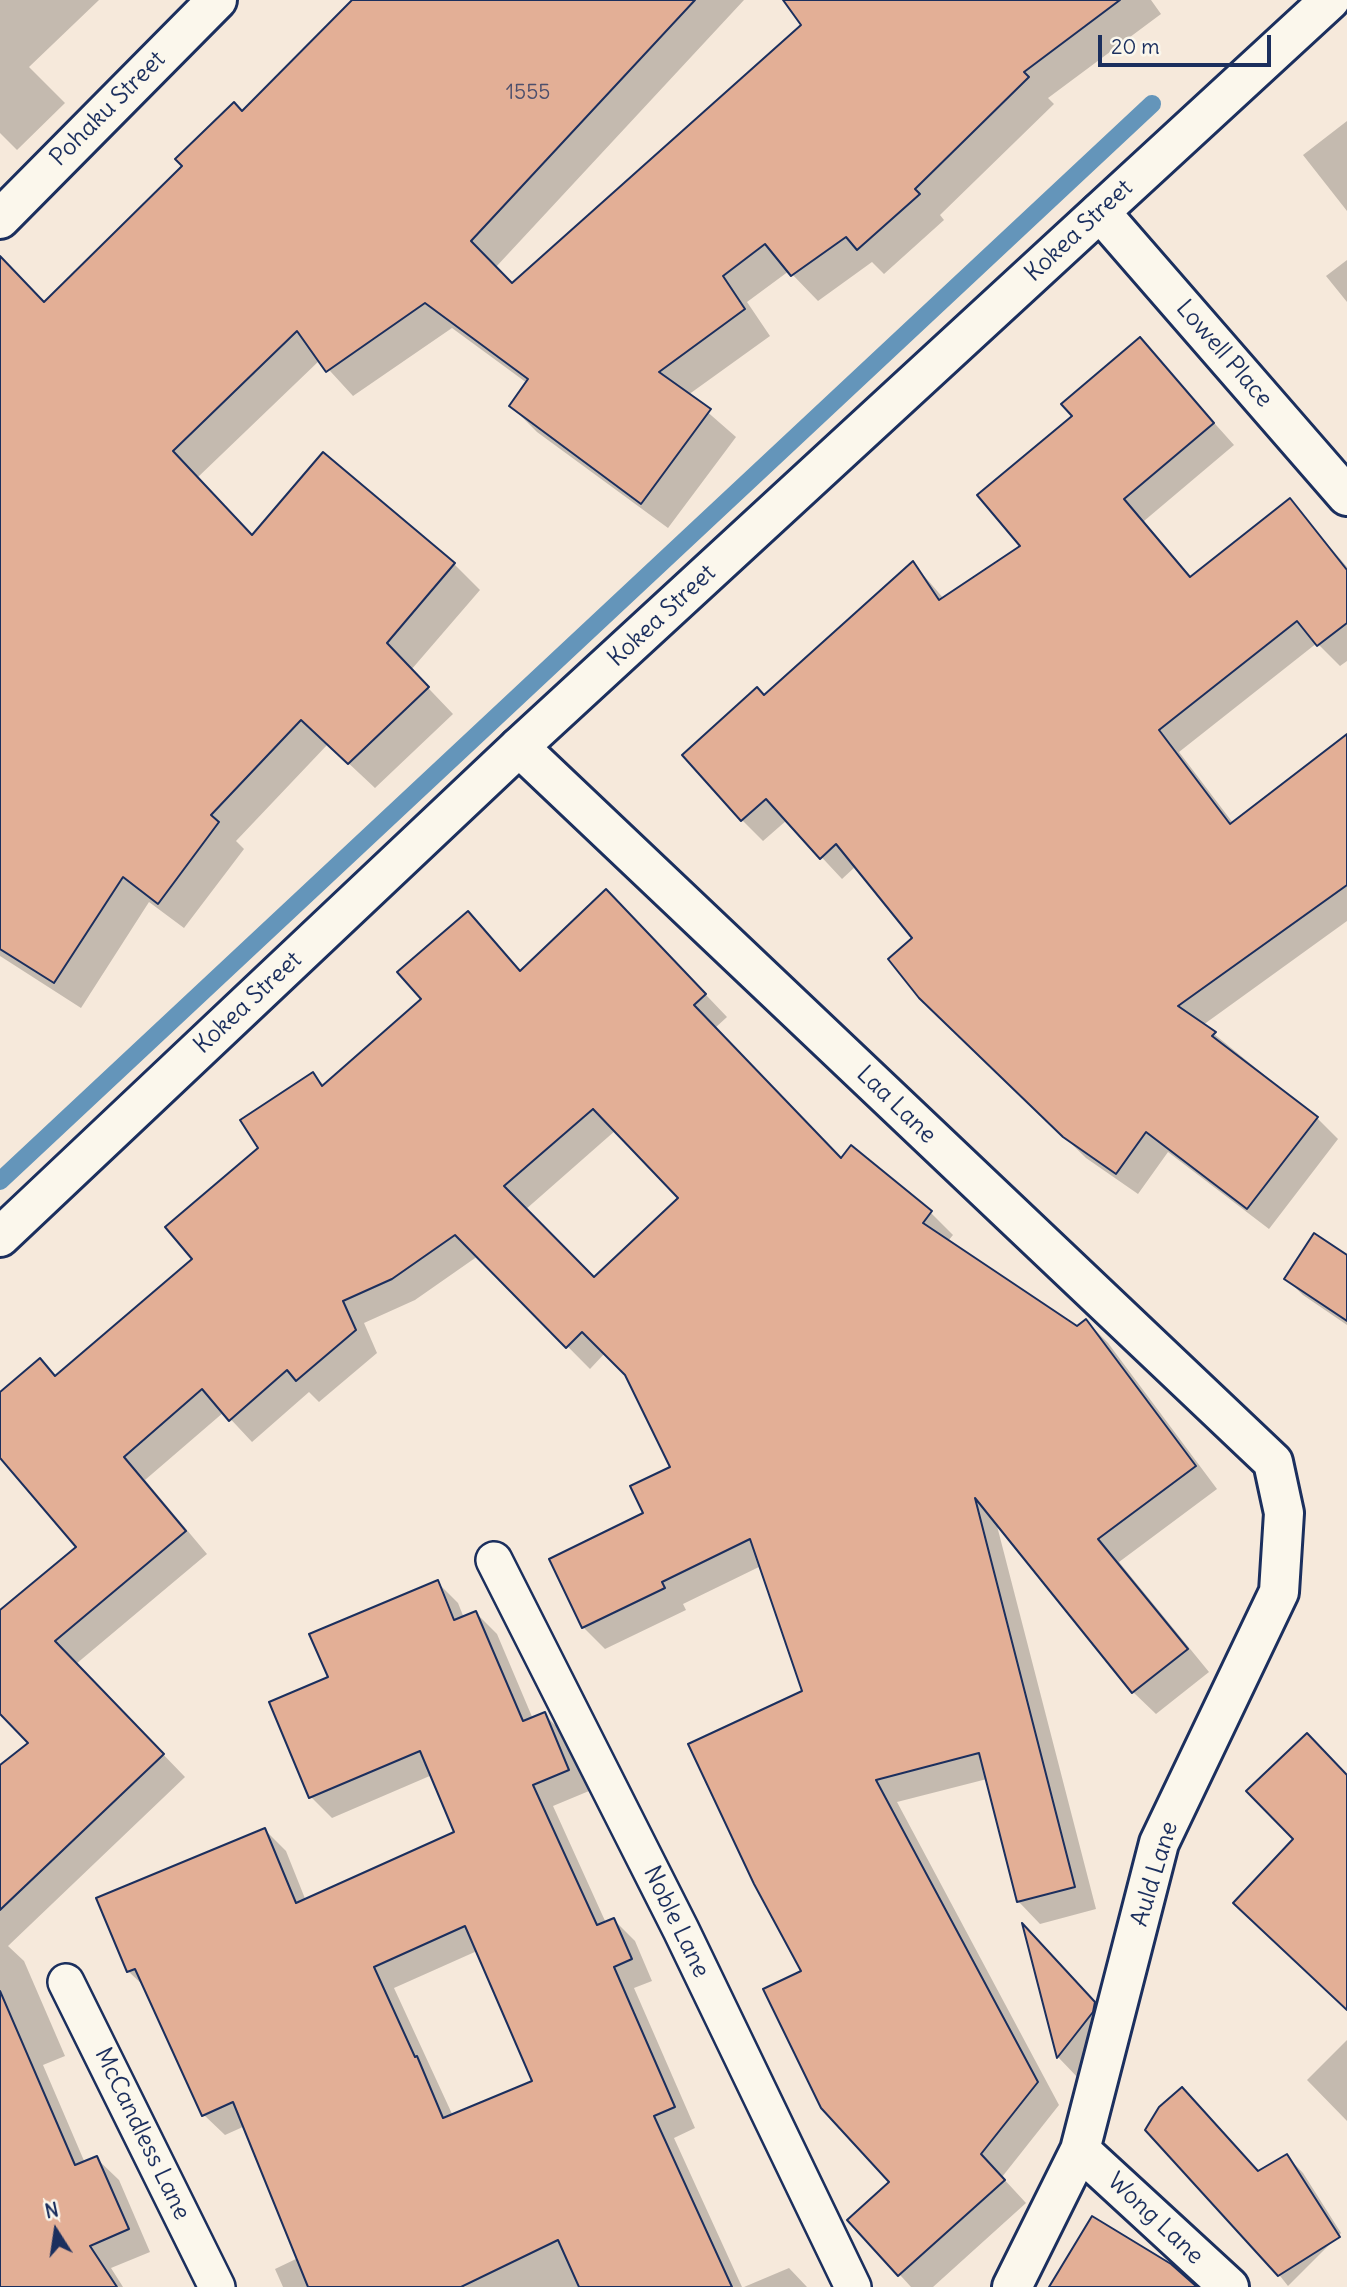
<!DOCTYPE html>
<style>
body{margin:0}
#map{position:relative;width:1347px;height:2287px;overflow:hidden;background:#f6e9db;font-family:Delius,sans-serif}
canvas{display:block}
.north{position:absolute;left:21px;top:2196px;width:70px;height:70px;-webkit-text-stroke:5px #fbf7ec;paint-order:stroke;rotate:348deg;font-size:19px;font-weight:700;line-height:28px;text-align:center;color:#1b2f5e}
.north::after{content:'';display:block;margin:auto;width:24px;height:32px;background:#1b2f5e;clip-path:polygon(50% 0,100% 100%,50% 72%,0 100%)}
.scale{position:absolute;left:1098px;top:35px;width:173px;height:32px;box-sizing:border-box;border:4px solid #1b2f5e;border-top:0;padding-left:9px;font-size:21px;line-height:24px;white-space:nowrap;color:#1b2f5e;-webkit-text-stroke:5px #fbf7ec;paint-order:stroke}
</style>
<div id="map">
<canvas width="1347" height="2287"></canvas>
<div class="north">N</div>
<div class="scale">20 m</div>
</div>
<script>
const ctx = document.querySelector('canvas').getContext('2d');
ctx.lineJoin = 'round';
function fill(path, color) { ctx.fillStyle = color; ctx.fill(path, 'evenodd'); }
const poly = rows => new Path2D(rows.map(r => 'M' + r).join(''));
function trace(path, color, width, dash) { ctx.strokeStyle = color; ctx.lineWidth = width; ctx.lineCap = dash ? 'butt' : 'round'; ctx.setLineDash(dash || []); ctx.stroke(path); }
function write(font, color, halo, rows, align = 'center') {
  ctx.font = font + ' Delius,sans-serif'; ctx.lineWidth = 6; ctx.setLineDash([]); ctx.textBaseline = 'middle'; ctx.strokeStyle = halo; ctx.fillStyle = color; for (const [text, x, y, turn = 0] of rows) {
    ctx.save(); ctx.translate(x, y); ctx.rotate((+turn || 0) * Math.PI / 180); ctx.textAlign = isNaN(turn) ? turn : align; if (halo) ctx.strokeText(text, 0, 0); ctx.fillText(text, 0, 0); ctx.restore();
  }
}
fill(poly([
 [0,0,99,0,29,67,65,103,17,150,0,133],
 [354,0,744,0,495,268,512,285,803,25,785,0,1151,0,1161,14,1048,98,1054,104,940,215,944,220,884,274,872,262,818,301,789,271,747,302,770,336,688,395,736,437,668,528,537,432,511,406,527,383,452,328,353,396,320,360,197,478,253,537,324,454,454,564,480,590,411,670,453,714,375,788,328,744,236,841,244,849,184,928,149,902,81,1008,0,956,0,294,45,304],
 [1347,121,1347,211,1303,155],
 [1347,260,1347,302,1326,276],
 [1139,339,1234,445,1144,521,1192,578,1290,500,1347,567,1347,661,1340,666,1317,643,1179,752,1233,823,1347,736,1347,921,1203,1025,1317,1118,1338,1139,1269,1229,1168,1152,1138,1194,1086,1158,921,997,914,939,856,866,842,879,787,820,763,841,742,820,765,697,913,563,944,599,1022,546,1074,417],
 [628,913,727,1017,715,1028,841,1160,851,1148,931,1213,953,1235,948,1241,1077,1328,1086,1321,1108,1343,1217,1489,1119,1562,1209,1672,1156,1714,1133,1692,996,1522,1096,1909,1040,1924,1018,1901,987,1779,897,1802,1059,2105,1002,2177,1026,2203,933,2287,911,2287,850,2220,891,2182,804,1972,804,1692,761,1566,683,1604,686,1610,605,1649,583,1627,672,1468,627,1374,605,1353,590,1369,478,1256,415,1300,364,1323,377,1353,319,1402,309,1392,252,1442,224,1412,145,1480,207,1554,76,1664,185,1777,8,1946,24,1961,65,2056,43,2065,85,2163,96,2158,119,2180,150,2252,111,2268,123,2287,0,2287,0,1767,31,1743,0,1712,0,1613,78,1548,0,1456,0,1394,40,1360,57,1377,195,1259,261,1148,313,1074,325,1086,423,999,468,914,521,972],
 [616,1130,681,1198,595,1280,525,1210],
 [1347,1257,1347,1325,1303,1295,1286,1279],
 [437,1582,458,1603,464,1618,476,1613,497,1634,533,1719,544,1714,565,1735,589,1791,553,1806,606,1923,614,1920,635,1941,652,1981,634,1988,695,2128,674,2138,742,2287,283,2287,275,2269,298,2258,245,2126,225,2135,204,2115,146,1988,128,1971,265,1830,286,1851,306,1901,456,1833,432,1775,332,1818,311,1797,330,1678],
 [477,1951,534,2082,453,2116,394,1988],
 [1025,1929,1119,2028,1081,2081,1058,2057],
 [1347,2040,1347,2121,1307,2080],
 [1287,2156,1303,2173,1341,2233,1288,2286,1261,2252],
 [789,2268,807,2287,744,2287]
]), '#0003');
trace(poly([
 [0,1181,1152,104]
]), '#6495ba', 18);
const building = poly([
 [352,0,695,0,471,241,512,283,801,25,783,0,1120,0,1024,72,1029,77,915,189,920,194,857,250,846,237,791,276,765,244,723,276,745,309,659,372,711,409,641,504,509,406,528,379,425,303,326,372,297,331,173,451,252,535,323,452,455,563,387,643,429,687,348,764,301,720,211,815,219,822,158,904,123,877,54,983,0,949,0,256,44,302,182,166,175,159,234,102,242,111,352,0],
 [1140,337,1214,423,1124,499,1190,577,1290,498,1347,570,1347,623,1317,646,1297,621,1159,730,1230,824,1347,734,1347,885,1178,1006,1216,1032,1212,1036,1318,1117,1247,1209,1146,1132,1116,1174,1063,1137,919,998,888,959,912,938,836,844,820,859,766,799,741,821,682,755,757,687,764,695,913,561,939,600,1020,546,977,495,1072,416,1061,404,1140,337],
 [606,889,706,994,694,1005,841,1158,851,1145,932,1211,923,1223,1077,1326,1086,1319,1196,1466,1098,1539,1188,1649,1132,1693,975,1498,1075,1887,1017,1902,979,1753,876,1780,1038,2082,981,2154,1005,2180,898,2276,847,2220,889,2182,821,2108,763,1989,801,1971,754,1884,688,1744,802,1691,750,1539,662,1582,665,1588,582,1628,549,1559,643,1513,630,1486,670,1467,625,1375,582,1332,566,1348,455,1235,392,1279,343,1301,356,1330,296,1381,287,1370,229,1421,202,1389,124,1457,186,1531,55,1641,164,1754,0,1910,0,1765,28,1743,0,1714,0,1610,76,1547,0,1458,0,1392,40,1358,55,1376,192,1259,165,1227,258,1148,240,1120,313,1072,322,1086,421,999,397,972,468,911,520,971,606,889],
 [593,1109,678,1198,594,1277,504,1186,593,1109],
 [1314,1233,1347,1255,1347,1321,1284,1279,1314,1233],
 [438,1580,454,1620,476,1611,523,1721,545,1712,569,1770,533,1785,597,1925,614,1918,632,1959,614,1967,675,2107,654,2116,732,2287,579,2287,558,2240,461,2287,308,2287,233,2102,202,2116,135,1969,127,1972,96,1898,265,1828,296,1903,454,1832,420,1751,309,1798,269,1702,328,1677,309,1634,438,1580],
 [465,1926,532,2081,443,2118,417,2056,415,2057,374,1967,465,1926],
 [1307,1733,1347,1775,1347,2010,1233,1903,1293,1839,1246,1791,1307,1733],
 [1022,1923,1095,2002,1093,2012,1057,2058,1022,1923],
 [0,1991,75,2165,97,2156,129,2229,90,2246,117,2287,0,2287,0,1991],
 [1182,2087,1258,2171,1287,2154,1340,2237,1278,2276,1145,2130,1159,2107,1182,2087],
 [1092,2216,1171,2264,1197,2287,1049,2287,1092,2216]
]);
fill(building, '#e3af96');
trace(building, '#1b2f5e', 2);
const service = poly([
 [494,1560,681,1930,853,2287],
 [66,1982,217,2287]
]);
const minor = poly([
 [1100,212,1347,496],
 [0,219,217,0],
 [519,747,1273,1462,1284,1513,1279,1592,1159,1843,1080,2150,1012,2287],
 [1080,2150,1229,2287]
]);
const tertiary = poly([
 [0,1237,519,747,1330,0]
]);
trace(service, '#1b2f5e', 40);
trace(minor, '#1b2f5e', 44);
trace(tertiary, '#1b2f5e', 44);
trace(service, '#fbf7ec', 35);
trace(minor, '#fbf7ec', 38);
trace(tertiary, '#fbf7ec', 38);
write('21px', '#4d4f6c', null, [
 ["1555",528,93]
]);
write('24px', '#1b2f5e', '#fbf7ec', [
 ["Pohaku Street",108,109,-45],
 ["Kokea Street",1079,231,-43],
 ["Lowell Place",1224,354,49],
 ["Kokea Street",662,616,-43],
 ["Kokea Street",248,1003,-43],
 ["Laa Lane",896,1105,44],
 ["Auld Lane",1155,1874,-73],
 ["Noble Lane",676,1922,64],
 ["McCandless Lane",142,2134,64],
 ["Wong Lane",1155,2219,43]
]);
</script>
